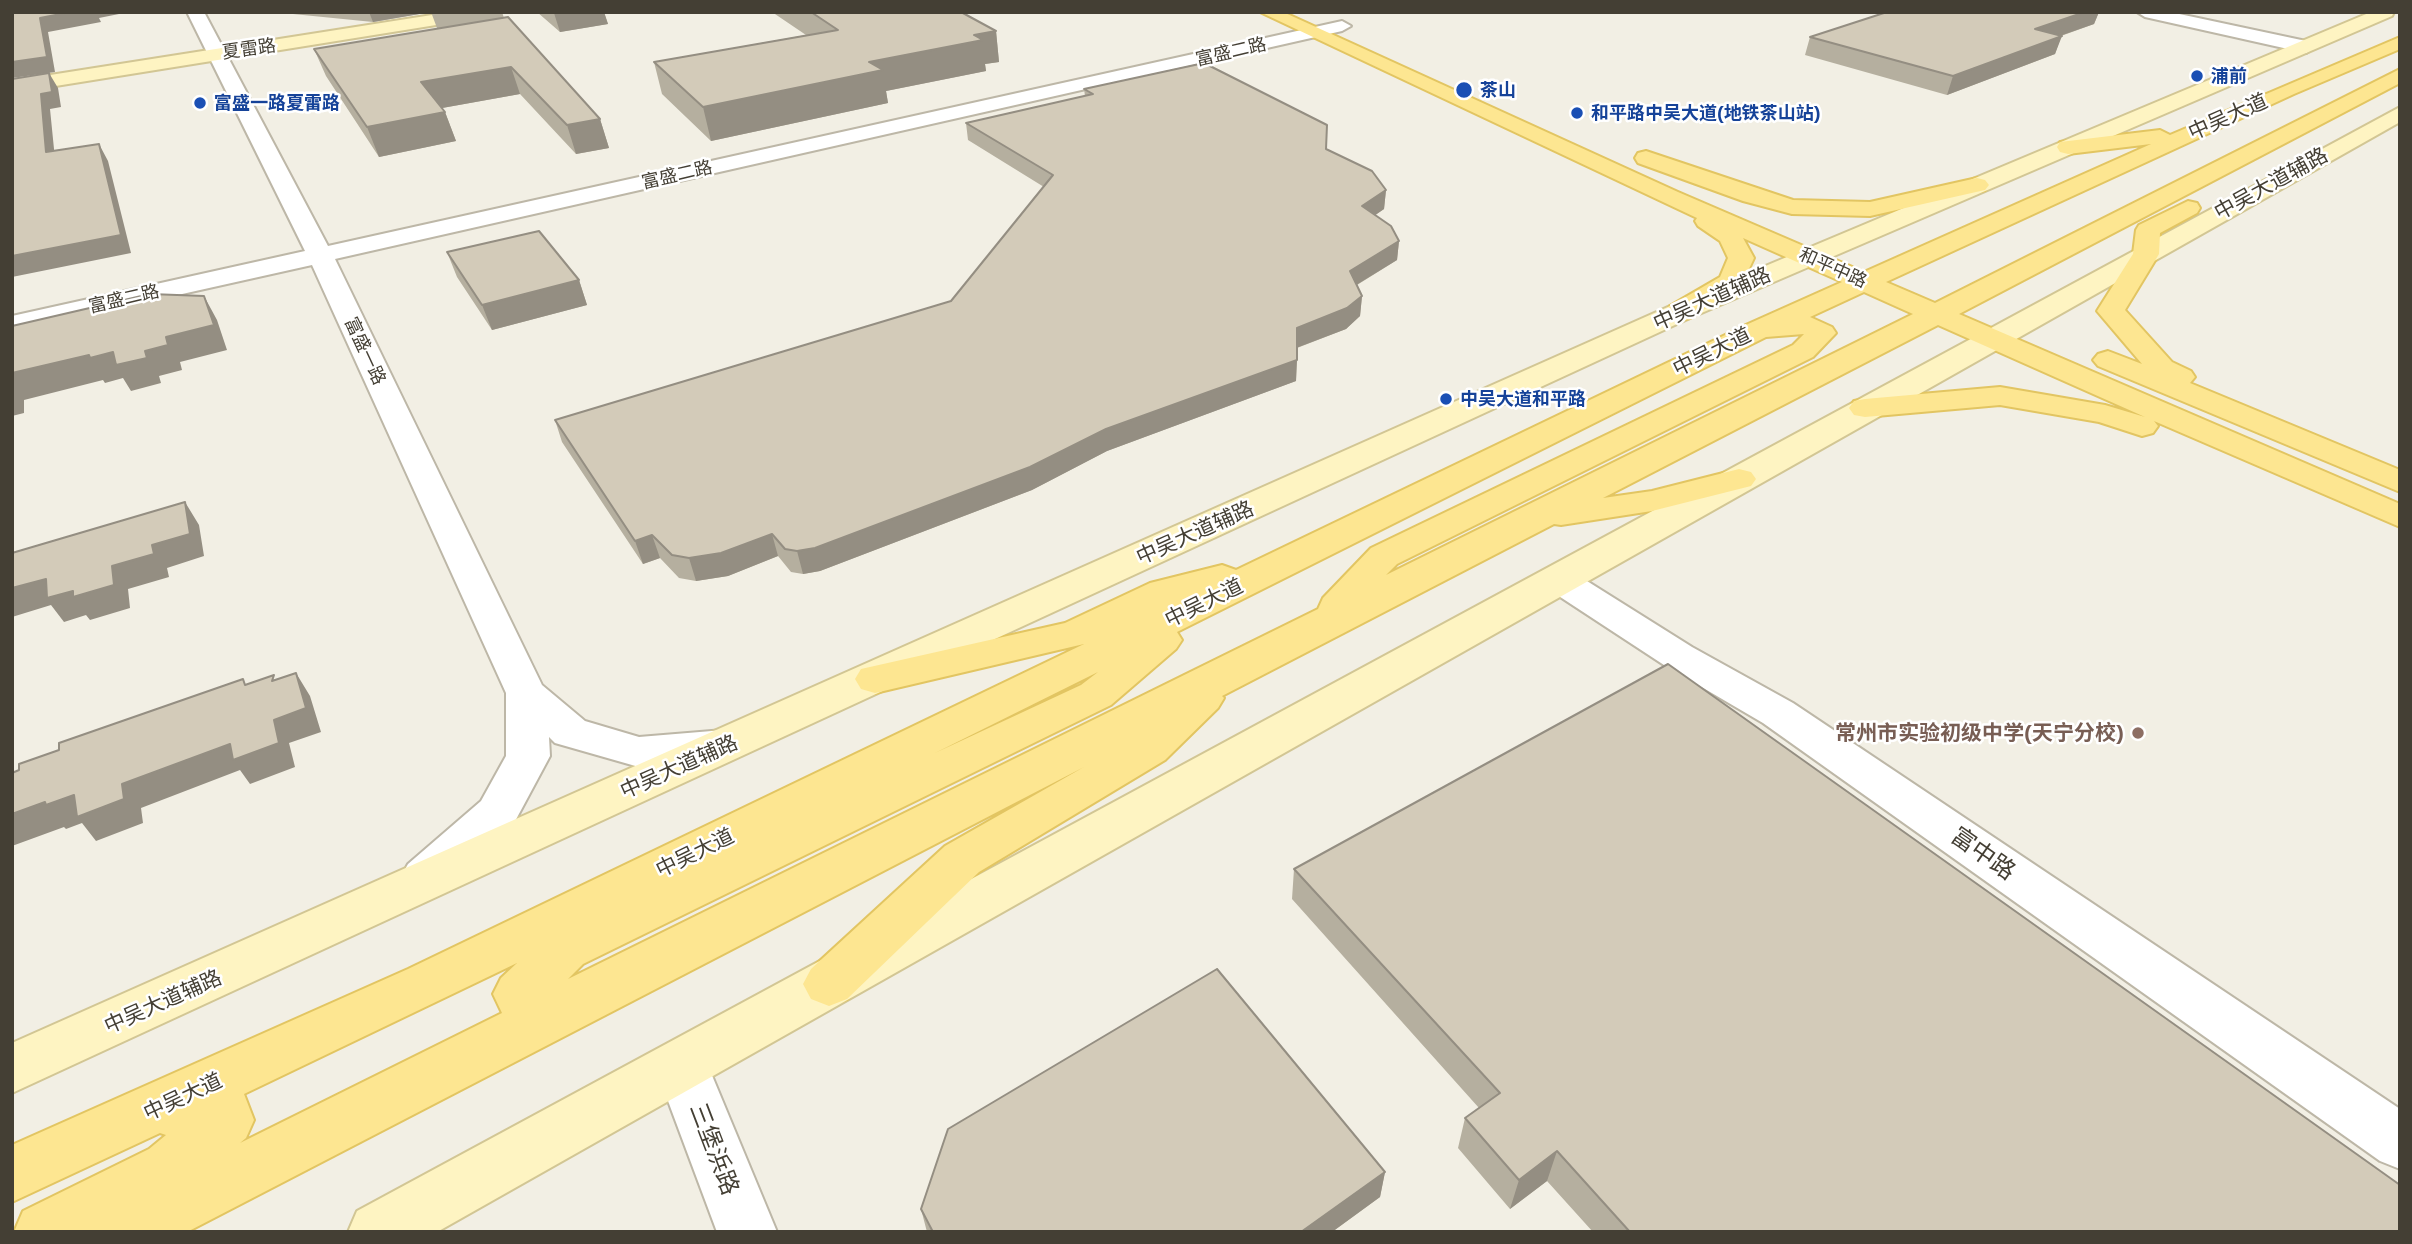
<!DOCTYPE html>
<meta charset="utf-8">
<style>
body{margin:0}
#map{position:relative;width:2412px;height:1244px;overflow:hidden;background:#f2efe4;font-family:"Golos Text",sans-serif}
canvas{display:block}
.frame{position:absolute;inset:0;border:14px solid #443f34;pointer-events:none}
</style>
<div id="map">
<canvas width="2412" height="1244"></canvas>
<div class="frame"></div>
</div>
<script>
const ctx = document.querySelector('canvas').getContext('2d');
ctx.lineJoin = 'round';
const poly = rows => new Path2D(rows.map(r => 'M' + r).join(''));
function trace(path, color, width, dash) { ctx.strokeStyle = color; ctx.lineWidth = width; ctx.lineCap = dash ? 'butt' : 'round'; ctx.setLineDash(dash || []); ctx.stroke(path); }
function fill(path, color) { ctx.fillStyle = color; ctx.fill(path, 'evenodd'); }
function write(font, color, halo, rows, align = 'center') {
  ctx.font = font + ' "Golos Text","Noto Sans SC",sans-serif'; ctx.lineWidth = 5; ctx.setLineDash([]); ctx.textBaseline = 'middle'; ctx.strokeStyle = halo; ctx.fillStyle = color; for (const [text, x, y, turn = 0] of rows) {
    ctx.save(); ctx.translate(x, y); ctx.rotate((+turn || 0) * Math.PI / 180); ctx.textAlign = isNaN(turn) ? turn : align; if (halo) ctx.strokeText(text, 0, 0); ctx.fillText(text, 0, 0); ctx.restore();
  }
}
const street = poly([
 [187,12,204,12,328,246,1342,21,1351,26,1342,31,335,259,542,685,585,721,639,737,724,730,739,734,745,745,739,756,724,760,639,767,555,743,549,737,550,756,513,825,442,890,425,896,408,890,401,877,408,864,481,801,506,756,506,693,312,265,12,332,12,316,305,251,187,12],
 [2137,12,2170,12,2306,41,2315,47,2306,53,2145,17,2137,12],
 [1558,568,1571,571,1692,647,1793,703,2400,1109,2400,1169,2380,1161,1763,723,1664,665,1545,587,1539,579,1545,571,1558,568],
 [682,1042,701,1049,777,1232,717,1232,655,1066,663,1049,682,1042]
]);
const secondary = poly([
 [451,12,494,12,486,17,12,93,12,81,451,12],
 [2371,12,2394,12,2392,16,1690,318,12,1093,12,1043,1670,306,2371,12],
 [2400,107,2400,122,437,1232,348,1232,357,1211,2400,107]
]);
const primary = poly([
 [1260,12,1283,12,1678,192,1864,272,2151,144,2068,154,2060,152,2057,147,2060,142,2160,130,2170,135,2400,37,2400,49,2294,94,1886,282,1935,303,2400,69,2400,83,1959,314,2400,504,2400,527,2154,421,2158,426,2153,433,2142,436,2099,422,2000,405,1865,417,1854,415,1849,408,1854,401,1865,399,2000,387,2105,405,2145,417,1938,325,1603,498,1652,491,1739,469,1751,472,1756,479,1751,486,1652,511,1561,525,1554,524,1222,696,1224,698,1218,708,1165,760,979,872,847,999,829,1006,811,999,803,984,811,969,945,846,1084,767,187,1232,14,1232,23,1211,149,1149,166,1135,160,1133,12,1202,12,1145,408,969,1084,644,875,693,861,689,855,679,861,669,1065,623,1150,583,1222,565,1236,570,1748,324,1842,282,1743,238,1754,258,1740,288,1690,318,1680,320,1670,318,1666,312,1670,306,1720,277,1728,258,1720,241,1698,226,1695,221,1697,218,1260,12],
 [1864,292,1913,314,1386,575,1397,564,1813,357,1836,333,1832,327,1810,317,1864,292],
 [1804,334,1793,345,1371,548,1323,598,1318,609,568,979,583,964,1111,705,1176,649,1182,640,1177,632,1766,337,1804,334],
 [1098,672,1081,685,935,753,1098,672],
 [517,963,501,978,493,994,502,1013,240,1143,246,1138,254,1120,244,1094,517,963],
 [1646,151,1793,200,1870,202,1977,178,1985,180,1989,185,1985,190,1870,216,1792,214,1743,201,1638,163,1635,158,1638,153,1646,151],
 [2188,201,2197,203,2200,208,2197,213,2160,233,2159,254,2125,310,2172,362,2191,371,2195,377,2190,383,2400,470,2400,492,2098,366,2093,360,2098,354,2108,351,2142,364,2097,311,2133,254,2136,230,2139,225,2188,201]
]);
trace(street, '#bdb7a7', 4);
trace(secondary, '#d2c694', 4);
trace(primary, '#e2c562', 4);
fill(street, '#fff');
fill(secondary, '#fef4c2');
fill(primary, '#fde691');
fill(poly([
 [273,12,502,12,504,18,600,119,609,148,576,154,520,94,442,108,445,112,456,141,379,157,326,76,314,49,442,28,437,28,431,12,373,22],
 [537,12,604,12,608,24,560,32],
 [772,12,961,12,996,31,999,62,985,64,986,71,886,91,888,103,711,141,662,94,654,62,806,35],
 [1887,12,2099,12,2094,24,2061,36,2055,54,1947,95,1805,55,1810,37],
 [1084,89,1326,149,1386,190,1384,209,1375,215,1399,241,1397,260,1357,285,1362,296,1360,316,1346,329,1297,348,1296,381,1107,451,1032,490,820,571,803,574,791,572,778,556,728,576,696,581,679,578,660,558,643,564,562,442,555,420,951,301,1044,187,968,140,966,123,1085,96],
 [447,252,579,280,587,305,492,330,457,277],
 [1294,869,2400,1232,1593,1232,1547,1181,1510,1209,1458,1148,1465,1118,1479,1108,1292,899],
 [1385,1172,1380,1197,1332,1232,927,1232,921,1209]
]), '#b5af9f');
fill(poly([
 [71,12,118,12,119,14,99,18,101,22,48,32,55,72,12,78,12,62,40,18],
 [369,12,431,12,373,22],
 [557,12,604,12,608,24,560,32,554,13],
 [2085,12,2099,12,2094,24,2028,47,2035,29],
 [996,31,999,62,985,64,986,71,886,91,888,103,711,141,703,107,869,62,974,35],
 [2062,36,2055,54,1947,95,1953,76],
 [511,67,520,94,431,110,421,82],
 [49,73,58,88,61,107,50,109,56,169,46,152,41,94],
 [445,112,456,141,379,157,367,127],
 [600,119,609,148,576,154,567,125],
 [99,144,108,161,131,253,12,277,12,256],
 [1386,190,1384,209,1361,225,1362,206],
 [1399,241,1397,260,1348,290,1350,271],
 [579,280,587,305,492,330,482,305],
 [204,296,217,320,227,350,180,362,182,370,159,376,161,383,131,391,123,378,105,383,103,380,24,400,24,413,12,416,12,373,89,355,113,352,145,351,166,337],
 [1362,296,1360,316,1346,329,1296,348,1297,328],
 [1297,360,1296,381,1107,451,1032,490,820,571,803,574,797,551,1106,429],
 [185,502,199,525,204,556,167,568,169,577,128,589,130,608,90,620,86,615,64,622,51,605,12,617,12,588,46,579,112,566,152,545],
 [772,534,778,556,728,576,696,581,689,558],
 [652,535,660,558,643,564,635,541],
 [296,673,310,696,321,732,289,743,295,767,250,784,240,770,141,808,143,823,96,841,82,823,66,829,64,827,12,846,12,814,45,802,122,784,274,720],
 [1557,1151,1547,1181,1510,1209,1519,1180],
 [1385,1172,1380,1197,1332,1232,1301,1232]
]), '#948e82');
const building = poly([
 [12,12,71,12,40,18,47,57,12,62,12,12],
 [811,12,961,12,996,31,974,35,983,40,869,62,883,70,703,107,654,62,838,30,811,12],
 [1887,12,2085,12,2035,29,2062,36,1953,76,1810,37,1887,12],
 [508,17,600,119,567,125,511,67,421,82,445,112,367,127,314,49,508,17],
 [1204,63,1327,125,1326,149,1372,171,1386,190,1362,206,1391,226,1399,241,1350,271,1362,296,1347,308,1297,328,1297,360,1106,429,1030,467,815,548,797,551,785,549,772,534,721,553,689,558,672,555,652,535,635,541,555,420,951,301,1053,175,966,123,1093,94,1084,89,1204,63],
 [49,73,52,92,41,94,46,152,99,144,121,235,12,256,12,79,49,73],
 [539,231,579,280,482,305,447,252,539,231],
 [150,294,204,296,214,325,166,337,168,345,145,351,147,358,116,365,113,352,90,358,89,355,12,373,12,326,150,294],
 [185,502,190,534,152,545,154,554,112,566,114,585,73,597,73,591,47,598,46,579,12,588,12,553,185,502],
 [1668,664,2400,1185,2400,1232,1630,1232,1557,1151,1519,1180,1465,1118,1500,1093,1294,869,1668,664],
 [296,673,306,708,274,720,279,743,233,760,230,744,122,784,124,799,77,817,74,795,46,805,45,802,12,814,12,773,19,770,19,764,59,750,59,743,243,679,245,685,274,675,272,681,296,673],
 [1217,969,1385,1172,1301,1232,933,1232,921,1209,948,1129,1217,969]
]);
fill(building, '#d3cbb9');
trace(building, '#948e82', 2);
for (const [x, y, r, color] of [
 [2197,76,7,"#1a4fb4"],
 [1464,90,9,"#1a4fb4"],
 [200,103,7,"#1a4fb4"],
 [1577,113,7,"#1a4fb4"],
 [1446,399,7,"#1a4fb4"],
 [2138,733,7,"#8d6e63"]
]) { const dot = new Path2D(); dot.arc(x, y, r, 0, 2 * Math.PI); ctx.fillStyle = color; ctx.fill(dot); trace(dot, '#fff', 2.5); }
write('18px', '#443f34', '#fff', [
 ["夏雷路",249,49,-8],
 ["富盛二路",1231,52,-13],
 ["富盛二路",677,175,-13],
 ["和平中路",1833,268,24],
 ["富盛二路",124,299,-13],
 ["富盛一路",365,351,65]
]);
write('bold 18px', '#164399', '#fff', [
 ["浦前",2211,76],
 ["茶山",1480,90],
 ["富盛一路夏雷路",214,103],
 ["和平路中吴大道(地铁茶山站)",1591,113],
 ["中吴大道和平路",1460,399]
], 'left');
write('21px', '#443f34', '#fff', [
 ["中吴大道",2228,117,-24],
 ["中吴大道辅路",2271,184,-29],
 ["中吴大道辅路",1712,299,-24],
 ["中吴大道",1712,352,-26],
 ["中吴大道辅路",1195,533,-24],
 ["中吴大道",1204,603,-26],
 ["中吴大道辅路",679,767,-24],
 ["中吴大道",695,853,-26],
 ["中吴大道辅路",163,1002,-24],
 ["中吴大道",183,1097,-25]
]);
write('bold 21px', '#785e54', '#fff', [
 ["常州市实验初级中学(天宁分校)",2124,733]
], 'right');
write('24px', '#443f34', '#fff', [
 ["富中路",1983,854,35],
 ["三堡浜路",714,1149,69]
]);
</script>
